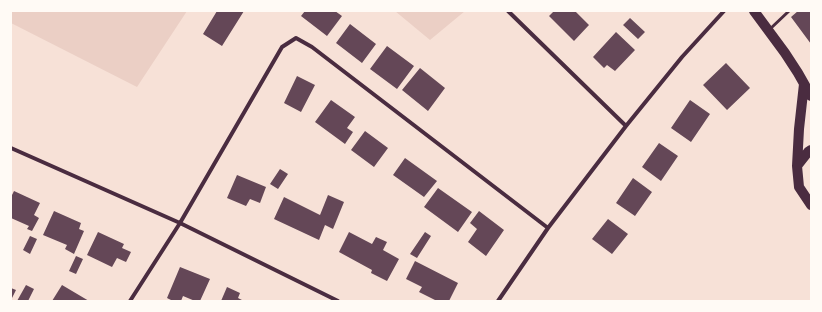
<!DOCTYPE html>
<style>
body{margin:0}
#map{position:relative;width:822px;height:312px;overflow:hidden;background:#f7e1d7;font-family:Merriweather,serif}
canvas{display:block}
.frame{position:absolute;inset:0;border:12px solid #fffaf5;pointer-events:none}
</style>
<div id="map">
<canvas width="822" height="312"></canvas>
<div class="frame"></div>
</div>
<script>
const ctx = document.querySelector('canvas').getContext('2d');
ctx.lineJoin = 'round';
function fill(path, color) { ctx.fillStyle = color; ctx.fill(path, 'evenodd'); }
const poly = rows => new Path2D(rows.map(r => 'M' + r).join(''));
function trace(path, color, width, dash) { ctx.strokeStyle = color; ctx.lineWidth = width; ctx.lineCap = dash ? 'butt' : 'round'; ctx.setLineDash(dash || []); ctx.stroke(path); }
fill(poly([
 [11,11,187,11,137,87,11,23],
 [395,11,420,11,421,12,422,11,465,11,430,40]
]), '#ebcfc5');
fill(poly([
 [217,11,244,11,222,46,203,34],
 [305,11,335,11,342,16,327,36,301,16],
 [554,11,575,11,589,25,574,41,549,16],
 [798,11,811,11,811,44,791,17],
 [630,18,645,32,638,39,623,25],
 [350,24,376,44,362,63,336,43],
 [616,32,635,50,615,71,607,65,604,68,593,57],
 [387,46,414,66,397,89,370,69],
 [726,63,750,88,727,110,703,85],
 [420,68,445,88,428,111,402,90],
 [297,76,315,85,301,112,284,103],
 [331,100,355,117,347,128,353,132,345,144,315,122],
 [690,100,710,114,691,142,671,128],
 [365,131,388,148,374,167,351,150],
 [659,143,678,156,661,181,642,167],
 [405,158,437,181,424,197,393,175],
 [280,169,288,174,278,189,270,184],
 [237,175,266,187,260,203,250,199,246,206,227,198],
 [633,178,652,192,635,216,616,203],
 [438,188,472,212,458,232,424,207],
 [14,191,40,203,34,215,39,218,32,231,27,229,29,226,11,218,11,197],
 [328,195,344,202,333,229,325,225,319,240,274,219,284,197,320,215],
 [54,211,81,223,79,229,84,231,74,254,65,249,67,245,43,235],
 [479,211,504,230,486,256,468,242,477,229,470,223],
 [608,219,628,234,612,254,592,239],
 [98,232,124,244,122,248,131,252,126,262,117,258,112,267,87,255],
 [349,232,372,244,376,237,387,242,383,250,399,259,387,281,371,273,372,270,339,252],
 [425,232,431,236,417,258,410,254],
 [30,236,37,239,30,254,23,250],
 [76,256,83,259,76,274,69,271],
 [415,261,458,283,449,301,437,301,419,292,422,287,406,279],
 [180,267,210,279,200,301,195,301,183,296,181,301,173,301,167,298],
 [26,285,34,289,28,301,17,301],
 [62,285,89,301,52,301],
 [227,287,240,293,238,298,244,301,221,301],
 [11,288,16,290,11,300]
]), '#644757');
trace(poly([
 [770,29,789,11]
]), '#4a2c40', 3);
trace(poly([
 [508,11,626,126],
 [11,148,180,223,338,301],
 [130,301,180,223,282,47,296,38,312,47,548,228],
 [498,301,548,228,626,126,682,57,724,11]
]), '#4a2c40', 4);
trace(poly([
 [754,11,785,53,798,73,811,96],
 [811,150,808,152,797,166,799,187,811,205],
 [797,166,799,129,804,84]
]), '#4a2c40', 10);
</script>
